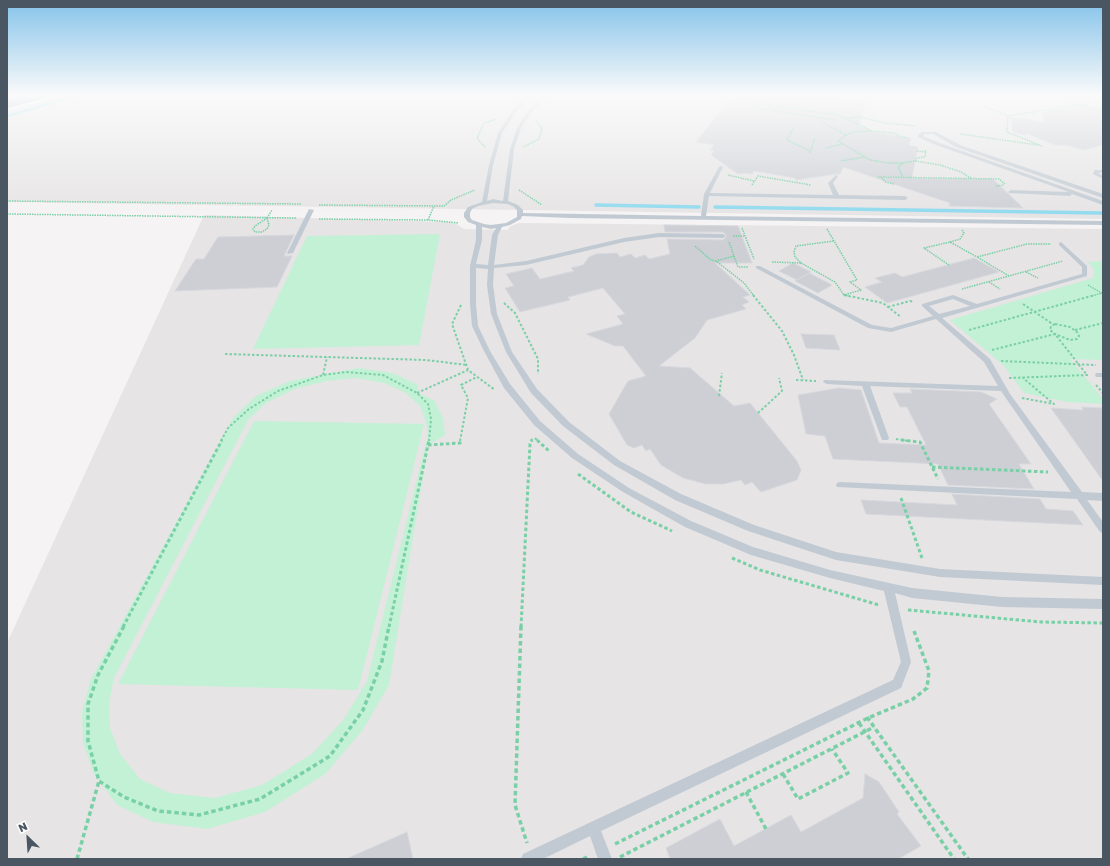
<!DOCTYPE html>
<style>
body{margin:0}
#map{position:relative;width:1110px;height:866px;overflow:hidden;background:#f5f3f3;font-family:"Golos Text",sans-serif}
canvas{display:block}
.frame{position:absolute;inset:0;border:8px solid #4a5661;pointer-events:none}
.north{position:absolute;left:8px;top:818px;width:40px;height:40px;-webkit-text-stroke:3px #fff;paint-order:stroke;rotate:335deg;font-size:11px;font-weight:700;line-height:16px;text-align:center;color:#4a5661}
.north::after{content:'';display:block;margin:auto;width:14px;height:18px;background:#4a5661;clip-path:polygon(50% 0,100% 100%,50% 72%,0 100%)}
</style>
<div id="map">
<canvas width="1110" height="866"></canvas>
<div class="frame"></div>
<div class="north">N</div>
</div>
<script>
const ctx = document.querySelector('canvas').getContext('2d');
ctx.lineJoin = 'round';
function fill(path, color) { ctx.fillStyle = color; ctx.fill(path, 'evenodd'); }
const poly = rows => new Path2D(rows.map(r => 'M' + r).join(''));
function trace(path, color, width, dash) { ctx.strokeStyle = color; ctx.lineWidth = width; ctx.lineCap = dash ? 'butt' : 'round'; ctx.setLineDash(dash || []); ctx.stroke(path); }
fill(poly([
 [64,95,1103,95,1103,219,7,202,7,111],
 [204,215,446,222,456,224,464,229,507,230,511,226,519,223,1103,229,1103,859,7,859,7,643]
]), '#e6e4e5');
fill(poly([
 [440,234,419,345,253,349,307,236],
 [1103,261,1103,360,1070,359,1103,399,1103,404,1068,402,1024,393,1003,365,950,320,1093,278,1094,270,1088,262],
 [359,368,393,373,418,385,417,393,434,400,443,418,445,435,428,445,389,685,362,731,325,774,265,812,207,829,153,822,117,805,94,774,83,743,82,713,90,681,233,418,256,396,290,381],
 [355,378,384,383,406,393,420,406,426,422,428,435,367,681,344,719,312,754,262,785,215,798,170,793,140,779,120,754,110,728,109,703,114,678,248,420,266,403,295,389,326,381],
 [254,421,424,424,358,690,118,684]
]), '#c3f1d5');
trace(poly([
 [7,116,79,95]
]), '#90daee', 2.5);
trace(poly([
 [596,205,699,207],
 [715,207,1103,213]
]), '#90daee', 3.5);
const building = poly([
 [733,95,845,95,843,99,866,102,859,126,870,131,911,139,909,145,918,147,912,178,993,179,1023,208,949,206,950,203,843,167,840,174,836,174,796,180,795,178,754,171,752,174,746,173,738,174,711,155,714,151,710,150,714,145,696,142,733,95],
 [1086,103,1088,108,1103,110,1103,145,1084,150,1070,146,1055,145,1028,134,1024,135,1013,132,1010,117,1044,122,1042,113,1086,103],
 [664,225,738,226,752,263,715,263,750,295,743,297,749,302,742,305,746,309,707,320,695,338,659,366,690,368,734,406,750,403,797,461,801,470,797,480,761,492,752,482,745,485,741,480,723,484,706,484,683,478,661,465,650,449,646,451,642,445,634,448,627,445,609,414,628,381,646,376,623,346,615,346,586,334,623,324,617,316,625,314,603,288,568,297,570,300,520,312,505,288,514,286,506,274,532,268,540,279,574,271,571,268,583,265,589,257,596,254,617,253,620,257,631,254,635,258,645,255,649,259,670,254,667,239,723,240,727,236,723,232,665,232,664,225],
 [294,235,284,256,292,256,277,287,175,291,196,259,204,259,218,237,294,235],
 [974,258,999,272,887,303,865,287,882,282,875,278,895,273,902,277,974,258],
 [793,263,811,272,797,280,779,271,793,263],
 [809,273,832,285,818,293,795,281,809,273],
 [801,334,834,335,840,350,806,348,801,334],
 [839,388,861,390,879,443,926,445,907,407,900,407,893,393,912,393,910,389,981,392,997,399,989,404,1031,464,1019,464,1034,489,948,485,938,464,833,459,825,436,806,434,798,395,839,388],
 [1082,407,1103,408,1103,481,1051,408,1083,410,1082,407],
 [952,494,1040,499,1046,509,1073,511,1083,525,866,514,861,500,957,505,952,494],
 [865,774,879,782,899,812,897,814,921,846,898,859,670,859,666,848,720,819,734,846,791,815,801,832,863,798,865,774],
 [407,832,413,859,346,859,407,832]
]);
fill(building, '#cdcfd5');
trace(building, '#d7d9de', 1);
const trunk = poly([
 [28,95,46,95,45,97,7,107,7,101,28,95]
]);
trace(trunk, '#7690ad', 2);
trace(poly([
 [742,95,760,103],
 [1057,95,1075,100,1103,104],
 [767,105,779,110],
 [984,106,1008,116],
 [783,112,756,108,758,103,841,116,872,131,895,133,898,136,909,138],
 [783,112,836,120],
 [847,118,860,117,885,123,915,126],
 [822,122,846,135,838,141,870,160,889,163,903,163,898,167,903,177],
 [793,129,787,140,810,151],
 [960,134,1038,145],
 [846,135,853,132,872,131],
 [1042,146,1007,132,1008,116,1075,105,1103,109],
 [485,147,477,138,484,123,497,119],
 [523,147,539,139,542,128,535,120],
 [826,148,842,144],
 [917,151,926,152],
 [810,153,815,138],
 [841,161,864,157],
 [915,161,917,158,925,157,926,150],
 [903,163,915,161,940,165,961,172,971,178],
 [728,175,754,181],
 [878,177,999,179,1005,184],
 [882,178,885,182,894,184],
 [752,185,758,176,811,185],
 [996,186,1004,185],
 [519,190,542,205],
 [7,201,302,204],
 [319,205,444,206,451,200,475,190],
 [7,214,296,218],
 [267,218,269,225,267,229,262,232,255,232,253,229,255,226,267,218],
 [267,218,272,210],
 [319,219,428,220,458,223],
 [428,220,434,206],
 [742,228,754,259],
 [827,229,857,280,850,282,861,290,844,295,849,296],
 [733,236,744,236],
 [729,242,734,256,716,261,744,283,754,296],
 [950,242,960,239,964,233,962,230],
 [695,246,711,260,716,261],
 [734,256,738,267,748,267],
 [772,262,801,263,795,257,794,252,796,246,834,241],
 [801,263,835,282,844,295],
 [949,265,924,248,950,242,977,257],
 [1026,272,1038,278],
 [1009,276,977,257,1027,244,1051,244],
 [989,282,1000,289],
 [1088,285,1103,294],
 [962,289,1063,261],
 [1092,296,1102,293]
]), '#7ad0a6', 1.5, [1.5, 1]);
trace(poly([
 [753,295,782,331,794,355,803,380],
 [844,295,883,303,901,317],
 [504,303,515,313,538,359,538,374],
 [1023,304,1054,325],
 [461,305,452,324,468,370,495,390],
 [888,307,910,301,914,302],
 [1055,324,1070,327,1077,332,1079,336,1077,339,1070,340,1055,334,1050,330,1051,326,1055,324],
 [969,330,1095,295],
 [1075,330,1103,323],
 [992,350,1055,334,1087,375],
 [225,354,426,360,467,365],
 [1001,361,1096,365],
 [323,375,327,357],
 [1009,378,1088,375],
 [796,380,816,381],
 [1096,385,1103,393],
 [417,393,468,370],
 [719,396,722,373],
 [1022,398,1054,404,1023,378],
 [758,413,782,391,779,378],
 [535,438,538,441],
 [896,439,909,441],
 [221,441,228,428,249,409,278,391,323,375,346,372,383,375,417,393,428,404,431,419,429,441],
 [460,441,468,398,461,385,477,377],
 [531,441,533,437]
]), '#7ad0a6', 2, [2.5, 2]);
trace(poly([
 [537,440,549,451],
 [901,440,920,442,938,479],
 [428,445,460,443,461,440],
 [932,467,1048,472],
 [578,474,631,512,672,531],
 [901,498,922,558],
 [732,558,760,570,879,605],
 [908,610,1041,622,1103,623],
 [123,627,222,440],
 [389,627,429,440],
 [521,627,530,444,532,440]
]), '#7ad0a6', 3, [3.5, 2.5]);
trace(poly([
 [124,626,98,675,88,704,88,741,99,781,124,797,158,811,199,815,260,799,330,756,363,710,382,661,389,626],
 [521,626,515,805,527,843],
 [867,717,968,859],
 [859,723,954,859],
 [783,774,798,799,848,773,832,749],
 [746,792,766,829],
 [615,844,868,718,913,699,927,688,929,671,914,631],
 [620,857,874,727],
 [77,859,99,781],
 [583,859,589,856]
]), '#7ad0a6', 3.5, [4.5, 3]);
fill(poly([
 [527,95,531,95,516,112,502,133,493,165,487,201,493,199,503,201,510,149,517,128,528,111,543,95,547,95,531,113,521,128,514,149,508,201,518,205,523,210,523,213,701,216,704,194,719,167,721,166,723,167,710,193,833,195,828,183,836,175,838,176,833,183,839,195,905,196,908,198,905,200,709,196,706,216,1103,221,1103,225,570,218,522,216,521,219,510,225,502,227,498,235,494,265,526,261,624,238,659,233,723,234,726,236,723,238,659,237,624,242,526,265,494,268,493,285,497,314,512,352,537,389,569,422,620,461,681,494,754,525,836,552,940,569,1103,577,1103,585,940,577,836,560,748,531,675,500,614,465,563,426,531,393,506,352,491,314,487,285,488,269,476,268,476,304,478,326,490,351,510,384,540,421,578,454,629,488,691,521,753,547,830,570,912,588,1002,597,1103,599,1103,609,1002,607,912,598,895,593,911,662,901,688,601,831,612,859,598,859,590,836,543,859,521,859,523,854,893,680,901,662,884,591,830,578,751,555,685,527,623,492,572,458,534,425,504,388,484,351,472,326,470,304,470,266,476,240,476,225,468,222,464,217,464,213,468,207,482,202,489,165,498,133,513,110,527,95],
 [493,203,508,204,514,207,517,210,517,217,506,223,491,225,484,224,472,220,470,217,470,213,472,209,478,206,493,203],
 [482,227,491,229,496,228,492,235,488,265,476,264,482,240,482,227],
 [922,132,936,132,960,145,1103,194,1103,198,956,147,933,134,925,134,923,136,940,143,1103,201,1103,205,1072,194,1070,196,1009,193,1008,192,1011,190,1069,192,936,145,918,137,918,135,922,132],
 [1095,170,1103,170,1103,172,1098,173,1103,176,1103,179,1093,174,1093,173,1095,170],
 [309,209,314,210,293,253,288,254,287,253,309,209],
 [1061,242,1087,266,1087,276,942,318,990,359,1010,394,1082,492,1103,493,1103,501,1087,500,1103,522,1103,533,1100,532,1077,499,837,487,836,485,837,483,840,482,1071,492,1001,391,870,386,889,438,888,440,882,440,862,386,827,384,823,382,824,380,998,386,984,362,936,319,891,332,868,328,756,268,756,266,760,266,872,325,891,328,933,316,922,306,922,304,953,295,977,304,1082,274,1082,267,1059,245,1059,243,1061,242],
 [953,299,970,306,939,314,929,306,953,299],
 [1096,373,1103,373,1103,377,1096,377,1095,375,1096,373]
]), '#c1cad2');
fill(trunk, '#9fb4c9');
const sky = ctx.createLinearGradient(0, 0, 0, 216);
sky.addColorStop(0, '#85c3ea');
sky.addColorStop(0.44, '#fafafa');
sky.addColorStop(1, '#fafafa00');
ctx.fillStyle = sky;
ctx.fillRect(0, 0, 1110, 216);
</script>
